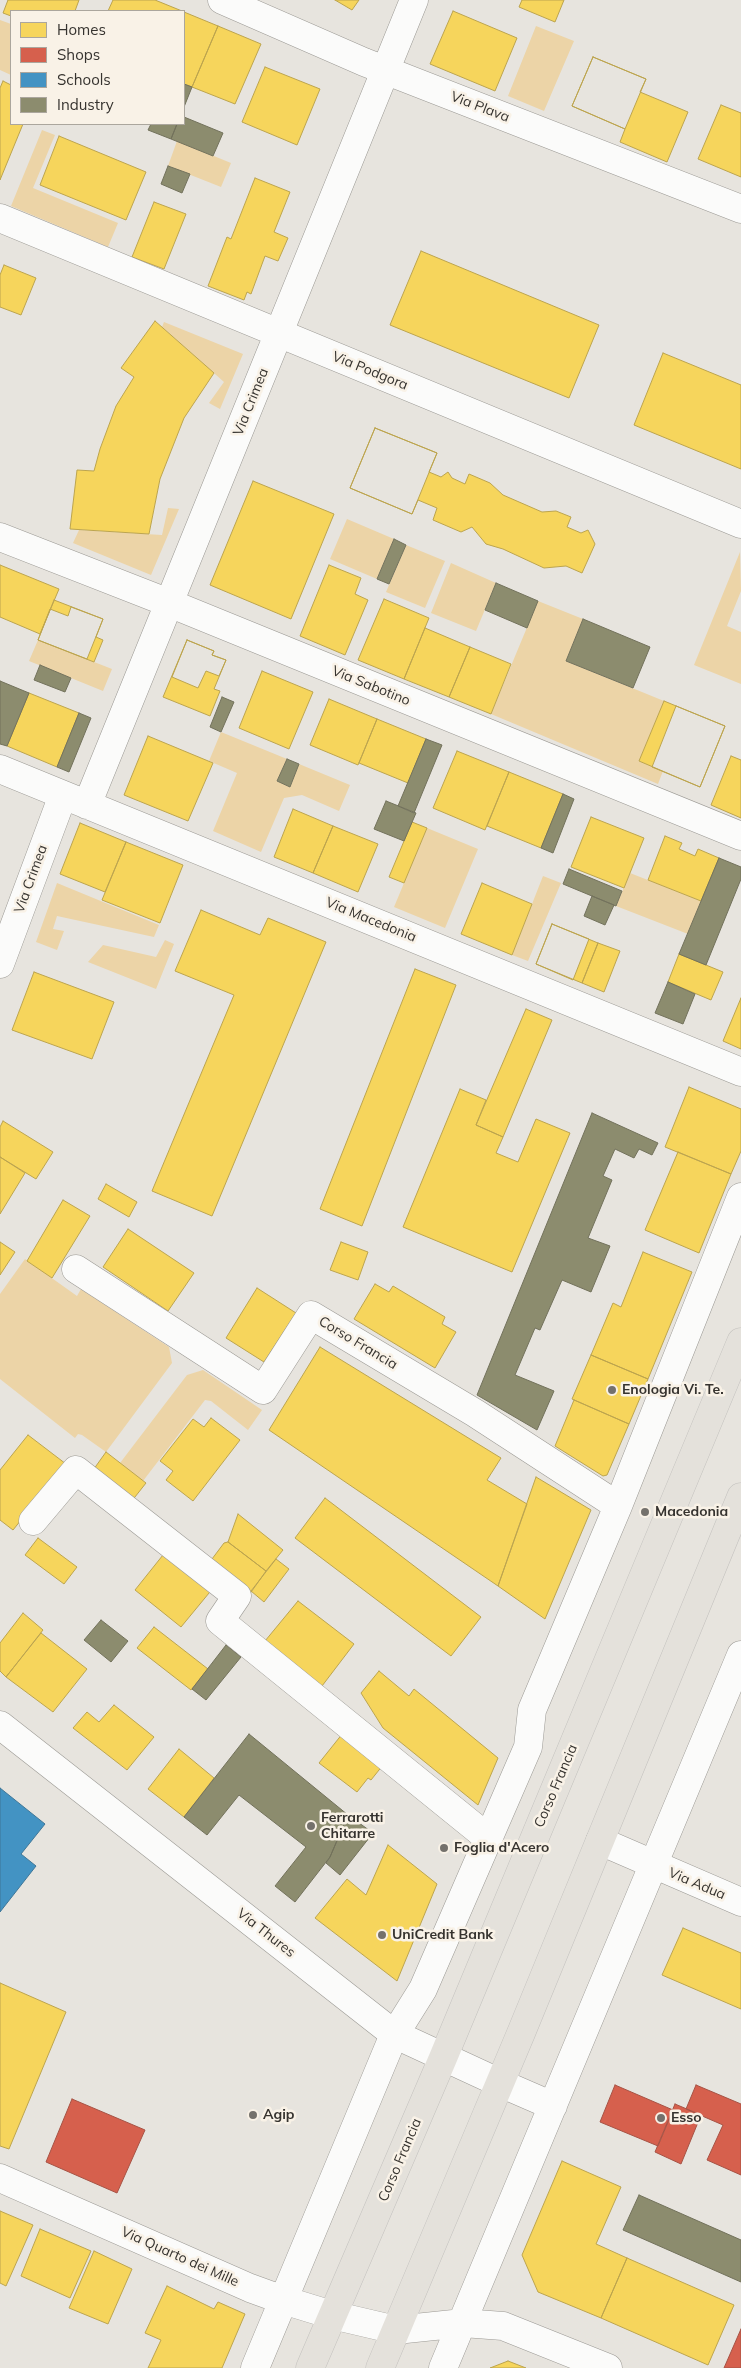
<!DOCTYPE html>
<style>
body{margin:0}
#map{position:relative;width:741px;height:2368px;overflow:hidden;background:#e7e4de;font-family:Mulish,sans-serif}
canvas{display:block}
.legend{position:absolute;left:10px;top:10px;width:175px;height:115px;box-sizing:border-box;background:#f9f2e7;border:1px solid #aba69d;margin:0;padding:6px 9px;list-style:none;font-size:15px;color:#36332f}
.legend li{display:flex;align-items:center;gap:10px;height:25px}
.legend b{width:25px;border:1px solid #aba69d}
</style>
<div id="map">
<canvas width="741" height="2368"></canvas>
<ul class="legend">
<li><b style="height:14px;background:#f6d55c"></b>Homes</li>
<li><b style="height:14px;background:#d6604d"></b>Shops</li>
<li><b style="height:14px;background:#4393c3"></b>Schools</li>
<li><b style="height:14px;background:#8c8c6e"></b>Industry</li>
</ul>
</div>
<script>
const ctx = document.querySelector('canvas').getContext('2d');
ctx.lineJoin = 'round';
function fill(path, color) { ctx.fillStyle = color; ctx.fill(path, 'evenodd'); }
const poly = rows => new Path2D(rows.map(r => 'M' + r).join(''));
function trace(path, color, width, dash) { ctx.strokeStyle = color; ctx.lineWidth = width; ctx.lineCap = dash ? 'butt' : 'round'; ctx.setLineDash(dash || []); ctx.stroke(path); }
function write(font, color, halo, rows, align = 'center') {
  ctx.font = font + ' Mulish,sans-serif'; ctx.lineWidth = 5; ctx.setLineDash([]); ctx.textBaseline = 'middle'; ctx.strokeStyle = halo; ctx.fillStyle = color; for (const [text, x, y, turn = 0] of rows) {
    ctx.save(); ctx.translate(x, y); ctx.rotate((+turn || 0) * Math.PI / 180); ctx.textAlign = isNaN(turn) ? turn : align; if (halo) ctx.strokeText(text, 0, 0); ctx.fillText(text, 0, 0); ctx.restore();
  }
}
fill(poly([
 [0,20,11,24,11,75,0,70],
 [536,26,574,41,544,111,508,96],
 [42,130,55,135,33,188,118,223,108,247,11,206],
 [177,141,231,163,221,187,168,166],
 [164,322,243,354,220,409,209,403,224,382,162,327],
 [168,508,179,509,151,575,73,543,79,530,162,535],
 [347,519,394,539,377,579,330,559],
 [406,545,445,561,425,608,386,592],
 [740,552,741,591,727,626,741,632,741,684,694,665],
 [451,563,496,583,476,631,431,613],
 [538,601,583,619,566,661,664,701,639,761,663,771,658,784,491,714],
 [38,640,112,669,103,691,29,661],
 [221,732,287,759,277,781,290,787,299,764,350,785,339,811,302,795,284,798,261,852,213,831,237,773,209,761],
 [427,828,478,849,445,928,394,907],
 [630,873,701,901,688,934,616,906],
 [543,876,561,883,528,961,512,955],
 [57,883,159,925,154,937,57,916,53,929,64,931,57,950,36,942],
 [165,940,174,944,156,989,88,962,103,945,156,957],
 [25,1259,77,1296,81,1289,169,1347,172,1363,106,1452,82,1435,78,1434,75,1438,0,1379,0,1294],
 [203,1370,262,1410,248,1430,211,1401,205,1400,143,1481,120,1463,187,1375]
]), '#ecd4a7');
const homes = poly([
 [8,0,79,0,75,11,11,11,11,16,3,13,8,0],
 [113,0,155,0,182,11,108,11,113,0],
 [335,0,359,0,352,10,335,0],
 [522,0,564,0,555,22,519,7,522,0],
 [453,11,517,38,495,91,430,64,453,11],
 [184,12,218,26,192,87,184,84,184,12],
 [218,26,261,44,235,104,192,87,218,26],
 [593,57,646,79,640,92,688,112,667,162,620,142,625,129,572,106,593,57],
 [593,57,646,79,625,129,572,106,593,57],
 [265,67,320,89,297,145,242,122,265,67],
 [3,81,11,85,11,124,23,124,0,180,0,88,3,81],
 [721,105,741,113,741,177,698,159,721,105],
 [59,136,146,172,126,220,40,185,59,136],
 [255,178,290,192,274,232,288,238,278,261,265,256,251,294,247,292,244,300,208,286,227,237,231,239,255,178],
 [154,202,186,214,164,269,132,257,154,202],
 [421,251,599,325,569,398,390,325,421,251],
 [4,265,36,278,21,315,0,307,0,275,4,265],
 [155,321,214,373,184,418,160,479,149,534,70,529,77,470,94,471,100,449,116,406,134,377,121,368,155,321],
 [663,353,741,385,741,469,634,425,663,353],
 [375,428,437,453,429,472,441,477,448,472,452,478,465,484,469,474,490,483,503,495,542,512,556,511,571,517,567,527,581,533,588,530,595,544,582,573,566,566,544,568,503,549,486,544,472,527,461,532,433,520,437,508,418,500,412,514,350,488,375,428],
 [375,428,437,453,412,514,350,488,375,428],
 [253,481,334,514,291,619,210,585,253,481],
 [0,565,59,589,40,634,0,617,0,565],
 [329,565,361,578,355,594,368,600,345,655,300,636,329,565],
 [384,599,429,618,404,679,358,660,384,599],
 [54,600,103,619,96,637,103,640,94,662,38,640,54,600],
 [71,607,103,619,87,659,38,640,50,609,68,616,71,607],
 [425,628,470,647,449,697,404,679,425,628],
 [187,640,214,651,212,655,226,660,214,689,220,691,210,716,163,697,187,640],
 [187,640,214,651,212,655,226,660,219,676,206,671,198,688,172,677,187,640],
 [470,647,511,664,491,714,449,697,470,647],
 [262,671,313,692,289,749,239,728,262,671],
 [29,693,79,713,57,767,7,746,29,693],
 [329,699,377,719,358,765,310,745,329,699],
 [664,701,725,726,700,787,639,761,664,701],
 [676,706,725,726,700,787,652,767,676,706],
 [377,719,426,739,408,783,359,763,377,719],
 [148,736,213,763,188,821,124,795,148,736],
 [457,751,509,772,485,830,433,808,457,751],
 [731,756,741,760,741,818,711,805,731,756],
 [509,772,563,794,541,848,487,826,509,772],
 [293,809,333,826,313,873,274,857,293,809],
 [591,817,644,838,624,888,571,867,591,817],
 [412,822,427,828,404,883,389,877,412,822],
 [80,823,126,842,105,892,60,874,80,823],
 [333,826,378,844,358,892,313,873,333,826],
 [665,836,682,843,679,849,695,856,698,849,719,858,701,901,648,880,665,836],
 [126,842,183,865,160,923,102,900,126,842],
 [482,883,532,904,512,955,461,934,482,883],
 [201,910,260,935,268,918,326,942,212,1216,152,1191,234,995,175,971,201,910],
 [552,924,589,939,573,980,536,964,552,924],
 [552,924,598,943,582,983,536,964,552,924],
 [598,943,620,951,604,992,582,983,598,943],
 [679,954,723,972,711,1000,668,982,679,954],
 [415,969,456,985,362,1226,320,1209,415,969],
 [34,972,114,1002,92,1059,12,1030,34,972],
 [741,998,741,1049,723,1041,741,998],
 [526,1009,552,1020,503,1137,476,1125,526,1009],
 [689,1087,741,1109,741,1151,731,1174,665,1147,689,1087],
 [460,1089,486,1100,476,1125,503,1137,496,1153,518,1162,536,1119,570,1133,512,1272,403,1227,460,1089],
 [3,1121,53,1152,36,1179,0,1157,0,1127,3,1121],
 [678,1152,731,1174,699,1253,645,1230,678,1152],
 [0,1157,25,1173,0,1214,0,1157],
 [106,1184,137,1202,129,1217,98,1199,106,1184],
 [63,1200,90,1216,52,1278,27,1261,63,1200],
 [128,1229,194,1273,168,1311,103,1267,128,1229],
 [0,1242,15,1252,0,1275,0,1242],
 [341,1242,368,1252,358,1280,330,1270,341,1242],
 [643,1252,692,1272,648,1379,591,1355,613,1303,621,1307,643,1252],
 [375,1284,389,1292,393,1286,445,1317,442,1324,456,1332,435,1368,354,1319,375,1284],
 [257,1288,296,1313,264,1362,226,1338,257,1288],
 [320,1347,501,1458,487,1480,527,1504,498,1586,269,1430,320,1347],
 [591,1355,648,1379,629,1424,572,1399,591,1355],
 [574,1400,629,1424,607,1475,603,1476,555,1446,574,1400],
 [211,1418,240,1440,193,1501,166,1480,173,1471,160,1461,193,1419,204,1427,211,1418],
 [28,1435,66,1464,13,1530,0,1520,0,1470,28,1435],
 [106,1452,146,1483,131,1502,91,1473,106,1452],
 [536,1477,591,1510,545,1619,498,1586,536,1477],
 [325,1498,481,1617,451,1656,295,1538,325,1498],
 [238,1514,283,1550,266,1571,228,1542,238,1514],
 [38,1538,77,1567,64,1584,25,1555,38,1538],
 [228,1542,266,1571,249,1595,209,1563,224,1543,228,1542],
 [167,1550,214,1587,181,1627,135,1590,167,1550],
 [276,1559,289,1569,264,1602,251,1591,276,1559],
 [298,1601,354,1644,322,1686,265,1641,298,1601],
 [23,1613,43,1630,6,1677,0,1671,0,1643,23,1613],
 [154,1627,208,1669,191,1690,137,1648,154,1627],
 [41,1633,87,1669,53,1712,6,1677,41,1633],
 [379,1671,409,1696,414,1689,498,1758,478,1805,383,1728,361,1693,379,1671],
 [114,1705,154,1737,127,1770,73,1728,87,1712,99,1722,114,1705],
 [343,1733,383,1765,371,1780,368,1778,357,1792,319,1763,343,1733],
 [179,1749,214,1778,184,1817,148,1789,179,1749],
 [388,1845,437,1884,397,1981,315,1918,347,1879,366,1895,388,1845],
 [683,1928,741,1953,741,2009,662,1975,683,1928],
 [0,1983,66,2012,9,2149,0,2146,0,1983],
 [562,2161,621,2187,596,2244,627,2258,601,2318,538,2292,522,2255,562,2161],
 [0,2211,33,2225,6,2286,0,2283,0,2211],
 [40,2229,91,2251,70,2298,21,2276,40,2229],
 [94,2251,132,2269,108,2324,69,2308,94,2251],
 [627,2258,734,2305,708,2365,601,2318,627,2258],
 [167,2286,214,2309,218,2302,245,2314,222,2368,148,2368,161,2340,145,2333,167,2286],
 [508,2361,526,2368,490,2368,508,2361]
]);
fill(homes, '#f6d55c');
trace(homes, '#bca44e', 1);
const shops = poly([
 [615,2085,673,2110,658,2146,600,2122,615,2085],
 [696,2085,741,2104,741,2175,707,2160,723,2125,686,2109,696,2085],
 [72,2099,145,2130,117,2193,46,2162,72,2099],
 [675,2104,701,2115,681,2164,655,2152,675,2104],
 [741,2329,741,2368,724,2368,741,2329]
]);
fill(shops, '#d6604d');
trace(shops, '#a65244', 1);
const schools = poly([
 [0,1788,45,1824,21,1854,36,1866,0,1912,0,1788]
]);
fill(schools, '#4393c3');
trace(schools, '#3f7697', 1);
const industry = poly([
 [184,84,192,87,184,107,184,84],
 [184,117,223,133,213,156,171,139,177,124,184,124,184,117],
 [151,124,177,124,171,139,148,130,151,124],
 [168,166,190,174,182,193,161,184,168,166],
 [394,539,406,545,389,584,377,579,394,539],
 [496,583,538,601,527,628,485,610,496,583],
 [583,619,650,647,633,688,566,661,583,619],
 [40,665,71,678,65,692,34,680,40,665],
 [0,681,29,693,7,746,0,744,0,681],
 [222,697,234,702,221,732,210,727,222,697],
 [79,713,91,718,69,772,57,767,79,713],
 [426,739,442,745,414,813,398,806,426,739],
 [287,759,299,764,290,787,277,781,287,759],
 [563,794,574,799,553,853,541,848,563,794],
 [386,801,416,813,404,841,374,829,386,801],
 [719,858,741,867,741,879,706,965,679,954,719,858],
 [569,869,622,891,616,906,563,884,569,869],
 [592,896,614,905,605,925,584,916,592,896],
 [668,982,695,994,683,1024,655,1013,668,982],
 [592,1113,658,1143,652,1155,639,1149,634,1158,615,1149,603,1176,612,1180,588,1238,610,1246,591,1292,562,1280,540,1330,535,1328,515,1375,554,1391,537,1430,477,1395,592,1113],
 [101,1620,128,1641,111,1662,84,1640,101,1620],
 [226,1645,241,1657,206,1700,192,1689,226,1645],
 [249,1734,348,1815,330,1857,295,1902,275,1886,306,1847,239,1795,207,1835,184,1817,249,1734],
 [348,1815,373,1833,340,1875,326,1863,330,1857,348,1815],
 [639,2195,741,2240,741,2282,623,2230,639,2195]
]);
fill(industry, '#8c8c6e');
trace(industry, '#72715b', 1);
const minor = poly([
 [222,0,364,62,741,209],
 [0,218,741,524],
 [0,537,169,603,741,836],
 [0,769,741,1072],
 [87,805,414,0],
 [0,964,63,795],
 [76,1269,263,1390,311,1315,475,1413,618,1506],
 [33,1521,76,1470,237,1596,220,1621,488,1838],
 [600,1841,741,1902],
 [500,2083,553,2106],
 [0,2178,250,2288,283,2300,332,2315,396,2330,463,2323,503,2326,608,2368],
 [255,2368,393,2037,423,1989,528,1747,532,1710,618,1506,741,1197],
 [443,2368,741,1655]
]);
const tertiary = poly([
 [0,1725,394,2034,500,2083]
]);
const primary = poly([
 [310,2368,443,2058,741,1342],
 [380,2368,521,2033,741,1497]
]);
trace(minor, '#9b9994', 29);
trace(tertiary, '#9b9994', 29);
trace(primary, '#c3c1be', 29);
trace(minor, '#fbfbfa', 28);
trace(tertiary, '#fbfbfa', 28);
trace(primary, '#e4e1db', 28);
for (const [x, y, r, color] of [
 [612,1390,5,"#74716c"],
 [645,1512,5,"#74716c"],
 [311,1826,5,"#74716c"],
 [444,1848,5,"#74716c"],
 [382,1935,5,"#74716c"],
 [253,2115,5,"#74716c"],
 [661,2118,5,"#74716c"]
]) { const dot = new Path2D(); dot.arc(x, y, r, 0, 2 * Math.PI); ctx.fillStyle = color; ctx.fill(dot); trace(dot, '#f9f2e7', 2); }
write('14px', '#36332f', '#f9f2e7', [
 ["Via Plava",480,107,21],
 ["Via Podgora",370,371,22],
 ["Via Crimea",251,402,-68],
 ["Via Sabotino",371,686,22],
 ["Via Crimea",31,879,-70],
 ["Via Macedonia",371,920,22],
 ["Corso Francia",358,1343,31],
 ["Corso Francia",556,1786,-67],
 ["Via Adua",697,1884,23],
 ["Via Thures",266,1933,38],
 ["Corso Francia",400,2160,-67],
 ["Via Quarto dei Mille",180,2257,24]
]);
write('bold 14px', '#36332f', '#f9f2e7', [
 ["Enologia Vi. Te.",622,1390],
 ["Macedonia",655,1512],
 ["Ferrarotti",321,1818],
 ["Chitarre",321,1834],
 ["Foglia d'Acero",454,1848],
 ["UniCredit Bank",392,1935],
 ["Agip",263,2115],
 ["Esso",671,2118]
], 'left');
</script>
